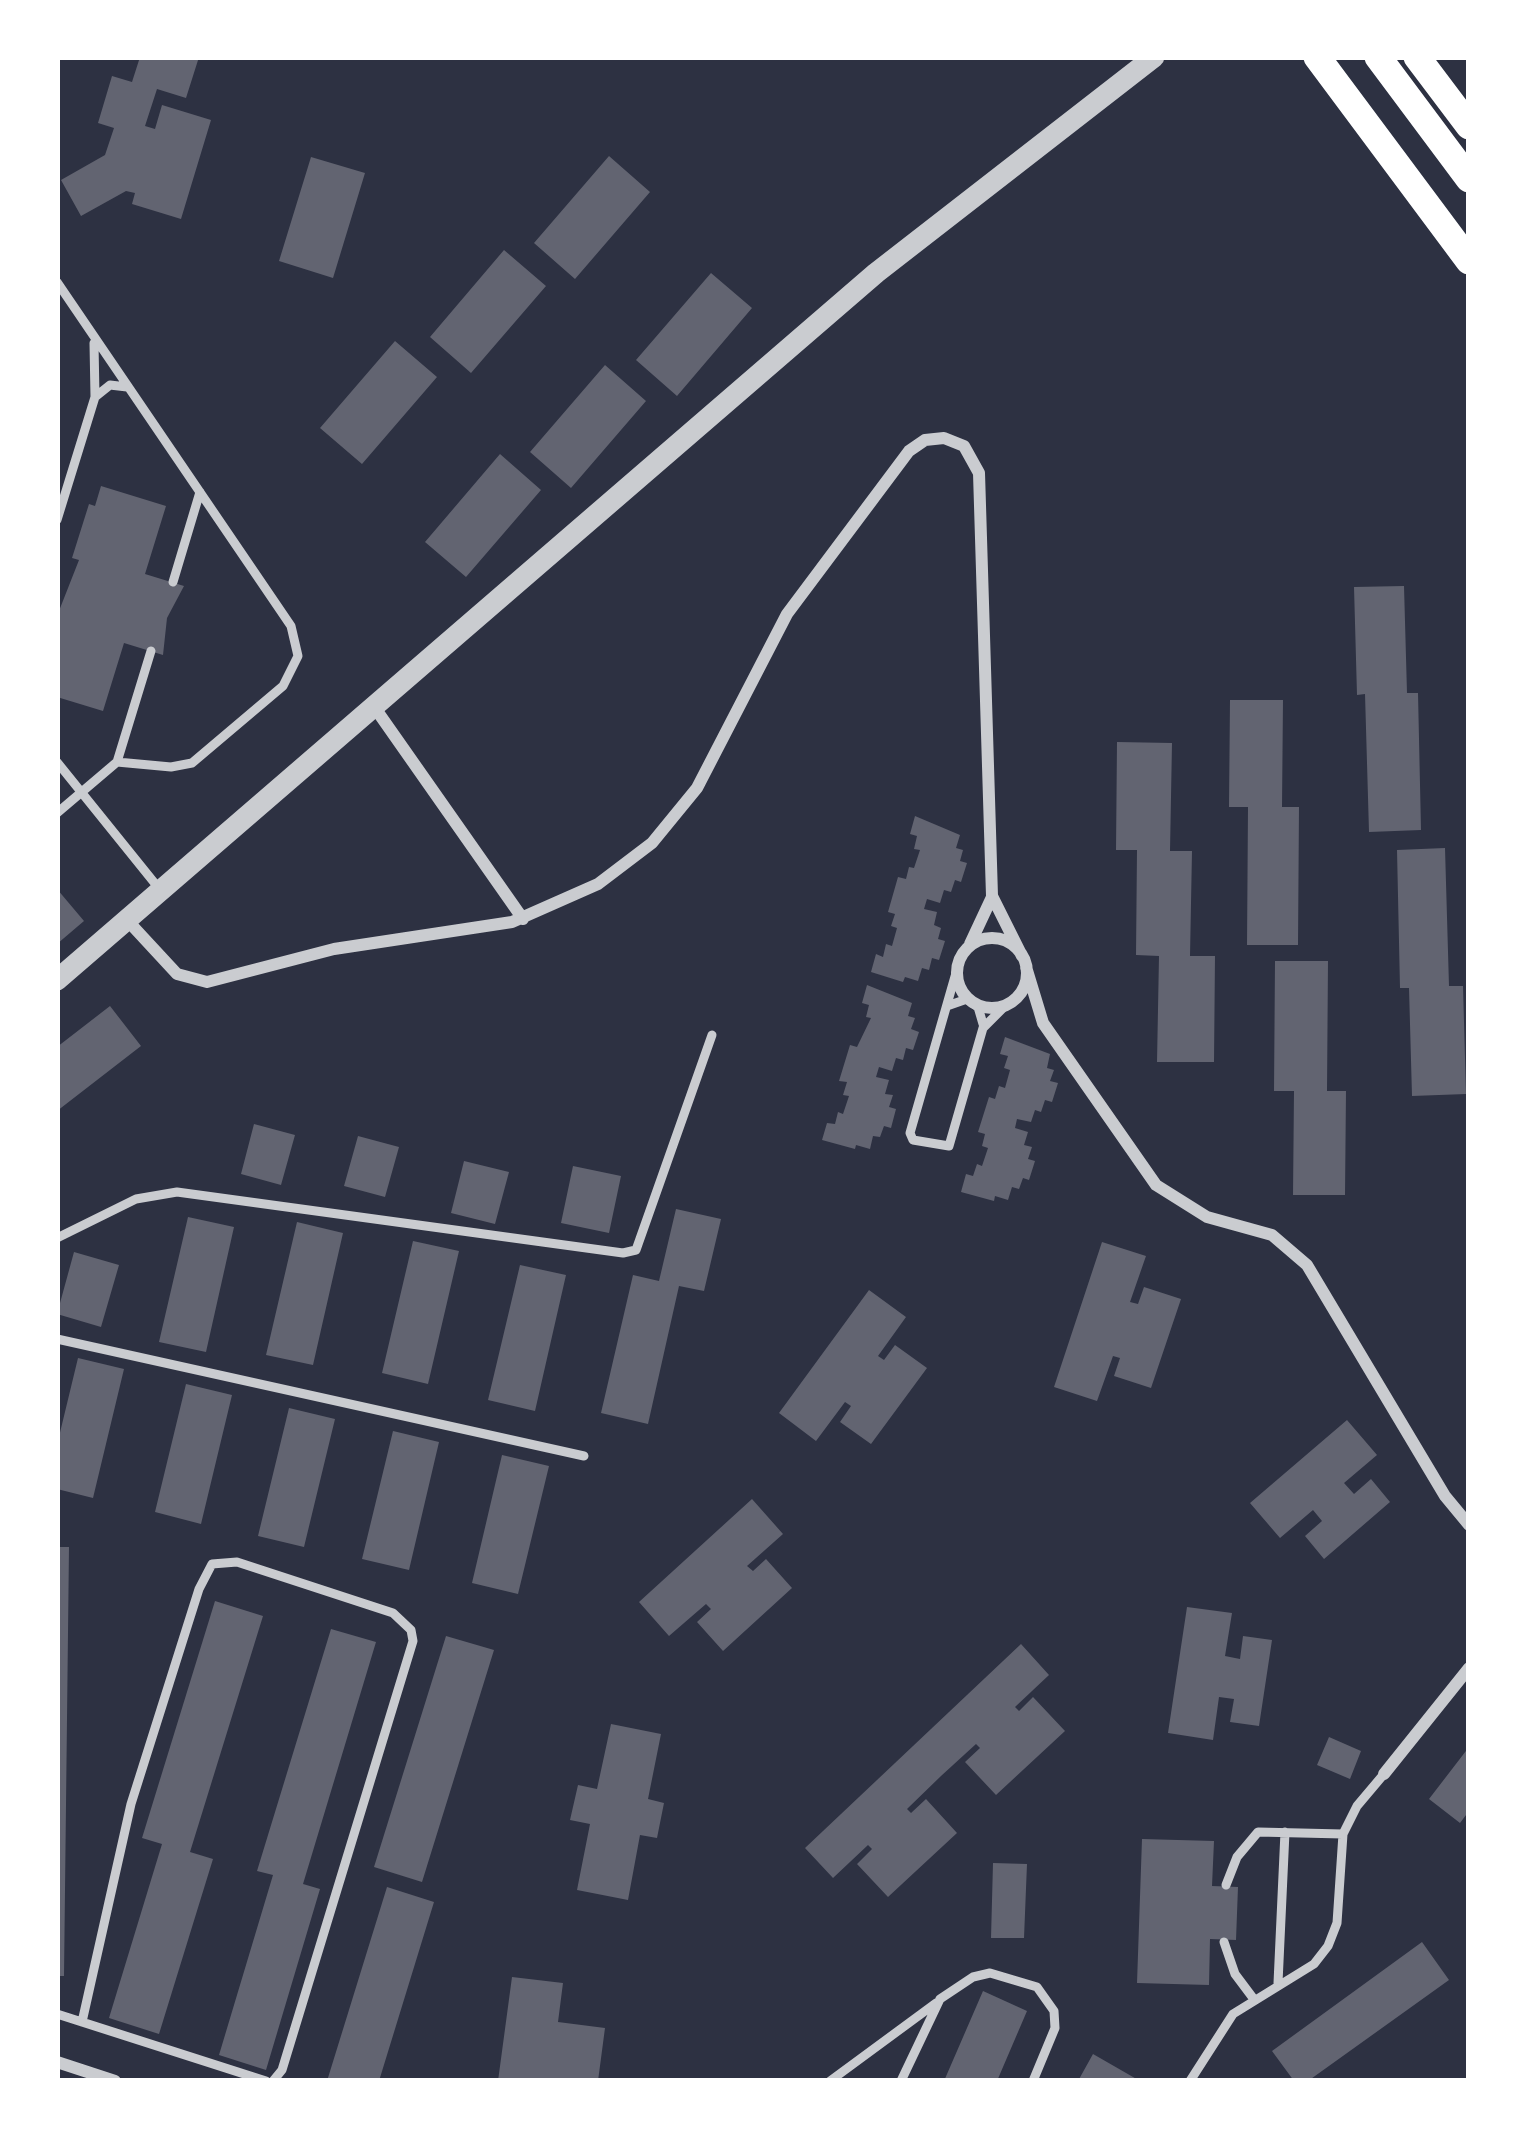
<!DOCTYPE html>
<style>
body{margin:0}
#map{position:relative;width:1526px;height:2138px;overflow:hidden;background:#2d3142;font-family:"Space Grotesk",sans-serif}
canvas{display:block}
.frame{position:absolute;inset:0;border:60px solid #fff;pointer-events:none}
</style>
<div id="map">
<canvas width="1526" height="2138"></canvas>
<div class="frame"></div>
</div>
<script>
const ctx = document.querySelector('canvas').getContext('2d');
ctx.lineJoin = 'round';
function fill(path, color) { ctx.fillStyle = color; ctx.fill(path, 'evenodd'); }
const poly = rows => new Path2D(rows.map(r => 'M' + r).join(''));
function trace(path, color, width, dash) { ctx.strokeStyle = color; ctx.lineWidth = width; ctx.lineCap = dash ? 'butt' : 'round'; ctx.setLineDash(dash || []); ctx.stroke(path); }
fill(poly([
 [140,57,199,57,186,98,157,89,145,126,155,129,162,105,211,120,181,219,132,204,135,193,126,191,81,216,61,180,105,155,114,128,98,123,112,76,132,82],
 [609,156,650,192,575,279,534,243],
 [311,157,365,173,333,278,279,261],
 [504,250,546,286,471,373,430,337],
 [711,273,752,308,677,396,636,360],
 [395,341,437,377,362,464,320,428],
 [605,365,646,401,571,488,530,452],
 [500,454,541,490,466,577,425,542],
 [101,486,166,506,145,574,184,586,167,618,163,655,124,643,103,711,57,697,57,616,79,560,72,558,89,504,95,506],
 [1404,586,1407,693,1418,693,1421,830,1369,832,1365,694,1357,695,1354,587],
 [1230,700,1283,700,1282,807,1299,807,1298,945,1247,945,1248,807,1229,807],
 [1117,742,1172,743,1170,851,1192,851,1190,956,1215,956,1214,1062,1157,1062,1159,956,1136,955,1137,850,1116,850],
 [915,816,960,835,956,848,963,850,960,861,967,863,961,882,955,880,951,892,944,890,940,903,927,899,924,909,937,912,934,925,941,928,938,939,945,941,939,960,932,958,929,970,922,968,918,981,905,977,903,982,871,972,876,954,883,957,886,944,892,946,897,928,891,926,895,914,888,912,898,877,906,879,909,867,914,868,920,850,914,849,917,836,910,834],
 [1445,848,1449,986,1463,986,1466,1094,1412,1096,1409,988,1400,988,1397,850],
 [57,889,84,921,57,944],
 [1275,961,1328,961,1327,1091,1346,1091,1345,1195,1293,1195,1294,1091,1274,1091],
 [867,985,912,1003,908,1016,915,1018,911,1029,919,1032,913,1050,906,1048,903,1060,896,1058,892,1071,879,1067,876,1077,889,1080,885,1094,893,1095,889,1107,896,1109,891,1128,884,1126,880,1137,873,1136,870,1149,856,1145,855,1149,822,1140,827,1123,835,1124,838,1112,843,1114,849,1096,843,1095,847,1082,839,1081,850,1045,857,1047,871,1018,866,1017,869,1005,862,1003],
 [110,1006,141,1046,57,1111,57,1047],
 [1005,1037,1050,1054,1047,1068,1054,1070,1050,1081,1058,1083,1052,1102,1045,1100,1041,1112,1035,1110,1031,1122,1017,1119,1015,1128,1028,1132,1024,1145,1032,1147,1028,1159,1035,1161,1029,1180,1023,1178,1019,1189,1012,1187,1008,1200,995,1196,994,1201,961,1192,966,1174,973,1176,977,1164,982,1166,988,1148,982,1146,985,1134,978,1132,989,1097,995,1099,999,1086,1005,1088,1010,1070,1004,1068,1008,1056,1000,1054],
 [254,1124,295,1135,281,1185,241,1174],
 [358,1136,399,1147,385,1197,344,1186],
 [464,1161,509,1172,495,1224,451,1213],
 [573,1166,621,1176,609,1233,561,1223],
 [676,1209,721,1219,704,1291,679,1286,648,1424,601,1413,633,1275,659,1281],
 [188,1217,234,1227,206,1352,159,1342],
 [297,1222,343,1233,313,1365,266,1355],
 [413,1241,459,1251,428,1384,382,1373],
 [1102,1242,1146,1256,1130,1302,1138,1304,1144,1287,1181,1299,1151,1388,1114,1376,1120,1358,1113,1356,1097,1401,1054,1387],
 [74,1252,119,1265,101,1327,57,1314],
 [520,1265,566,1275,535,1411,488,1400],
 [869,1290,906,1317,878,1356,884,1360,895,1345,927,1368,871,1444,840,1422,851,1406,845,1402,816,1441,779,1413],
 [78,1358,124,1369,93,1498,57,1489,57,1445],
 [186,1384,232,1395,201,1524,155,1512],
 [289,1408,335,1419,304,1547,258,1536],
 [1347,1420,1377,1455,1344,1483,1354,1494,1371,1479,1390,1502,1324,1559,1305,1536,1322,1521,1313,1510,1280,1538,1250,1503],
 [393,1431,439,1442,409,1570,362,1559],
 [502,1455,549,1466,518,1594,472,1583],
 [752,1499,783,1534,747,1566,753,1571,766,1559,792,1588,723,1651,697,1622,711,1609,706,1604,669,1636,639,1602],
 [57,1547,69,1547,64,1976,57,1976],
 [215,1601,263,1616,190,1852,213,1859,159,2034,109,2018,162,1844,142,1838],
 [1187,1607,1232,1613,1225,1656,1240,1659,1243,1636,1272,1640,1259,1726,1230,1722,1234,1699,1219,1697,1213,1740,1168,1733],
 [331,1629,376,1642,303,1884,320,1889,266,2070,219,2055,273,1875,257,1871],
 [446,1636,494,1650,422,1882,374,1867],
 [1021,1644,1049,1675,1015,1707,1019,1711,1033,1697,1065,1731,996,1795,965,1762,980,1748,976,1744,941,1776,907,1809,911,1813,926,1799,957,1833,888,1897,857,1864,872,1849,868,1845,833,1878,805,1848],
 [611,1724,661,1734,648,1799,664,1803,657,1838,640,1835,628,1900,577,1890,590,1824,570,1820,578,1785,597,1789],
 [1329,1737,1361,1751,1350,1779,1317,1765],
 [1469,1747,1469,1811,1460,1823,1429,1799],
 [1142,1839,1214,1841,1212,1886,1238,1887,1236,1940,1210,1939,1209,1985,1137,1983],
 [993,1863,1027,1864,1024,1938,991,1938],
 [387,1887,434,1902,379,2081,327,2081],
 [1422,1942,1449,1980,1308,2081,1294,2081,1272,2051],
 [512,1977,563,1983,558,2022,605,2028,598,2081,498,2081],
 [983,1991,1027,2011,997,2081,944,2081],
 [1093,2054,1140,2081,1078,2081]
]), '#626471');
trace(poly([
 [57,282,291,626,298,656,283,686,192,763,171,767,117,762,57,813],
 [95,397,110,385,127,387],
 [57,520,95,397,94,343],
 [173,582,200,492],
 [57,762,161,891],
 [117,762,151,651],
 [958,966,910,1133,913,1140,949,1146,983,1028,1005,1006],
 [947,1006,967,999,978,1007,983,1024],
 [57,1238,136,1199,177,1192,623,1253,636,1250,712,1035],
 [57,1339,584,1456],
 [1226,1885,1237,1857,1258,1832,1343,1834],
 [1224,1942,1235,1974,1253,1998],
 [1278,1983,1285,1832],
 [57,2014,266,2081],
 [82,2022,131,1804,199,1589,212,1564,237,1562,393,1613,411,1630,413,1641,282,2070,273,2081],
 [830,2081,936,2003],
 [901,2081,940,1999,973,1977,990,1973,1037,1987,1054,2011,1055,2028,1033,2081],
 [1190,2081,1233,2014,1314,1964,1328,1946,1337,1923,1343,1834,1357,1806,1384,1774]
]), '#caccd0', 9);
trace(poly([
 [375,708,523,919],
 [127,920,177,974,207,982,334,949,512,922,598,884,652,843,697,788,787,614,909,451,925,440,944,438,964,446,979,473,992,896,1022,956],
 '957 973a35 35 0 1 1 70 0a35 35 0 1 1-70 0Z',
 [970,944,992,897],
 [1026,967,1043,1023,1156,1185,1207,1217,1272,1235,1307,1265,1445,1496,1469,1525],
 [1384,1774,1469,1668],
 [57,2062,115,2081]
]), '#caccd0', 12);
trace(poly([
 [57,980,876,273,1154,57]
]), '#caccd0', 21);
trace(poly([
 [1317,57,1469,261]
]), '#fff', 27);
trace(poly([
 [1378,57,1469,179],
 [1417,57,1469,126]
]), '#fff', 27);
</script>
